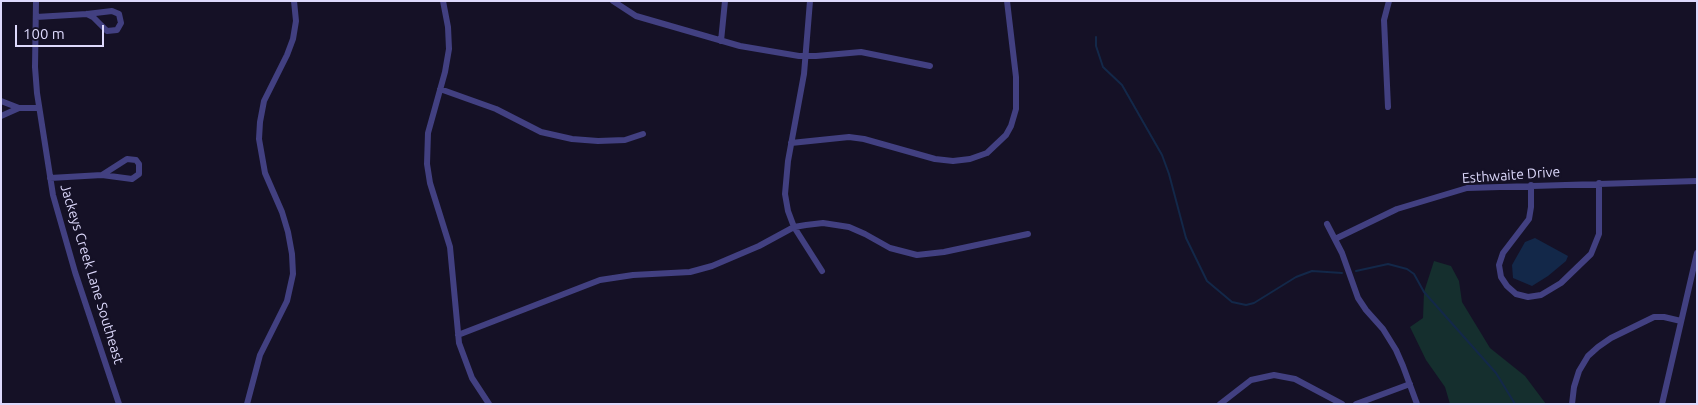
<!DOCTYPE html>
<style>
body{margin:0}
#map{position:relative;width:1698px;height:405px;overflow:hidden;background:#151126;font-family:Ubuntu,sans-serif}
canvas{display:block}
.frame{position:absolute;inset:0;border:2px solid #ddd9fc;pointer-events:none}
.scale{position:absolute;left:15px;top:25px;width:89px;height:22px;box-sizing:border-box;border:2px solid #ddd9fc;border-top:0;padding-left:6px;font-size:15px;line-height:18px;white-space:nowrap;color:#ddd9fc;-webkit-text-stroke:4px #151126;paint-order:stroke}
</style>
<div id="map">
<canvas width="1698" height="405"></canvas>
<div class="frame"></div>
<div class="scale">100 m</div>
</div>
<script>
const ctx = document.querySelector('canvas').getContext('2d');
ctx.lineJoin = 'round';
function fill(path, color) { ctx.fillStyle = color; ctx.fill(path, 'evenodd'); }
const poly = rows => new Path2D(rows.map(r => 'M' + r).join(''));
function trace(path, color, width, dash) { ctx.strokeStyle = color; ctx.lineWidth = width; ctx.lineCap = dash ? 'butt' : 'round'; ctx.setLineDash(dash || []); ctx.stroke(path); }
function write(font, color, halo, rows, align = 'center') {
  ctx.font = font + ' Ubuntu,sans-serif'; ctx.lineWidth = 4.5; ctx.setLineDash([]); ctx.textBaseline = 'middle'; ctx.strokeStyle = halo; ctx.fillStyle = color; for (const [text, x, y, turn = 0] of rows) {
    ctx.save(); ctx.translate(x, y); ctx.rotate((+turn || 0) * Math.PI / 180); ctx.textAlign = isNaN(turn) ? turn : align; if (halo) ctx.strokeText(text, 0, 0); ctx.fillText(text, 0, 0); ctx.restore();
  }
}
fill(poly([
 [1434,261,1451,266,1459,281,1462,302,1490,348,1525,376,1546,404,1450,404,1445,387,1426,360,1410,327,1423,318,1424,292]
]), '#152f2e');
fill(poly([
 [1535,238,1568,256,1566,261,1548,276,1532,286,1513,278,1512,265,1525,242]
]), '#132849');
trace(poly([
 [1096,37,1096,46,1103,67,1122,85,1162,155,1169,174,1186,238,1207,281,1232,302,1246,305,1254,303,1296,277,1312,271,1342,273],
 [1356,271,1388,264,1407,269,1414,274,1424,292,1496,373,1515,404]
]), '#132849', 2);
trace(poly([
 [36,1,35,67,37,93,53,195,75,272,119,404],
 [443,1,448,27,449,49,445,72,428,133,427,164,430,183,450,247,459,343,472,378,489,404],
 [613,1,636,16,740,46,799,56,816,56,861,52,930,66],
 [810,1,804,74,788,161,785,194,788,211,794,227,822,271],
 [36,17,87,14,112,11,119,14,121,23,117,30,107,31,93,17,87,14],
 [721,41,725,1],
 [440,89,496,109,541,132,572,139,598,141,625,140,643,134],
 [1,101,19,108],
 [1388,107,1384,20,1389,1],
 [1,116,19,108,39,108],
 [791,143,849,137,864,139,935,159,953,161,970,159,987,153,1006,135,1011,126,1016,109,1016,77,1007,1],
 [50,178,102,175,132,179,139,174,139,164,136,160,127,159,102,175],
 [1531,185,1531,207,1529,219,1503,253,1499,265,1501,277,1507,286,1516,294,1528,297,1541,295,1561,283,1591,254,1599,234,1599,183],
 [1327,224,1342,253,1358,298,1366,310,1383,329,1396,350,1403,366,1417,404],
 [1335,239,1397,209,1467,188,1697,181],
 [458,335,600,280,633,275,690,272,712,266,759,246,794,227,806,225,823,223,849,227,865,234,890,248,917,255,944,252,1028,234],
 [247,404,260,355,287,301,293,274,292,254,288,232,282,212,265,173,259,139,260,122,264,101,287,55,293,39,296,21,294,1],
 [1220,404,1251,380,1274,375,1295,379,1342,404],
 [1356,404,1410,384],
 [1572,404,1574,387,1579,371,1588,356,1598,347,1611,338,1654,317,1664,317,1681,321],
 [1662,404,1697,253]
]), '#424081', 6);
write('14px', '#ddd9fc', '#151126', [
 ["Esthwaite Drive",1511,175,-4],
 ["Jackeys Creek Lane Southeast",92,274,73]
]);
</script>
